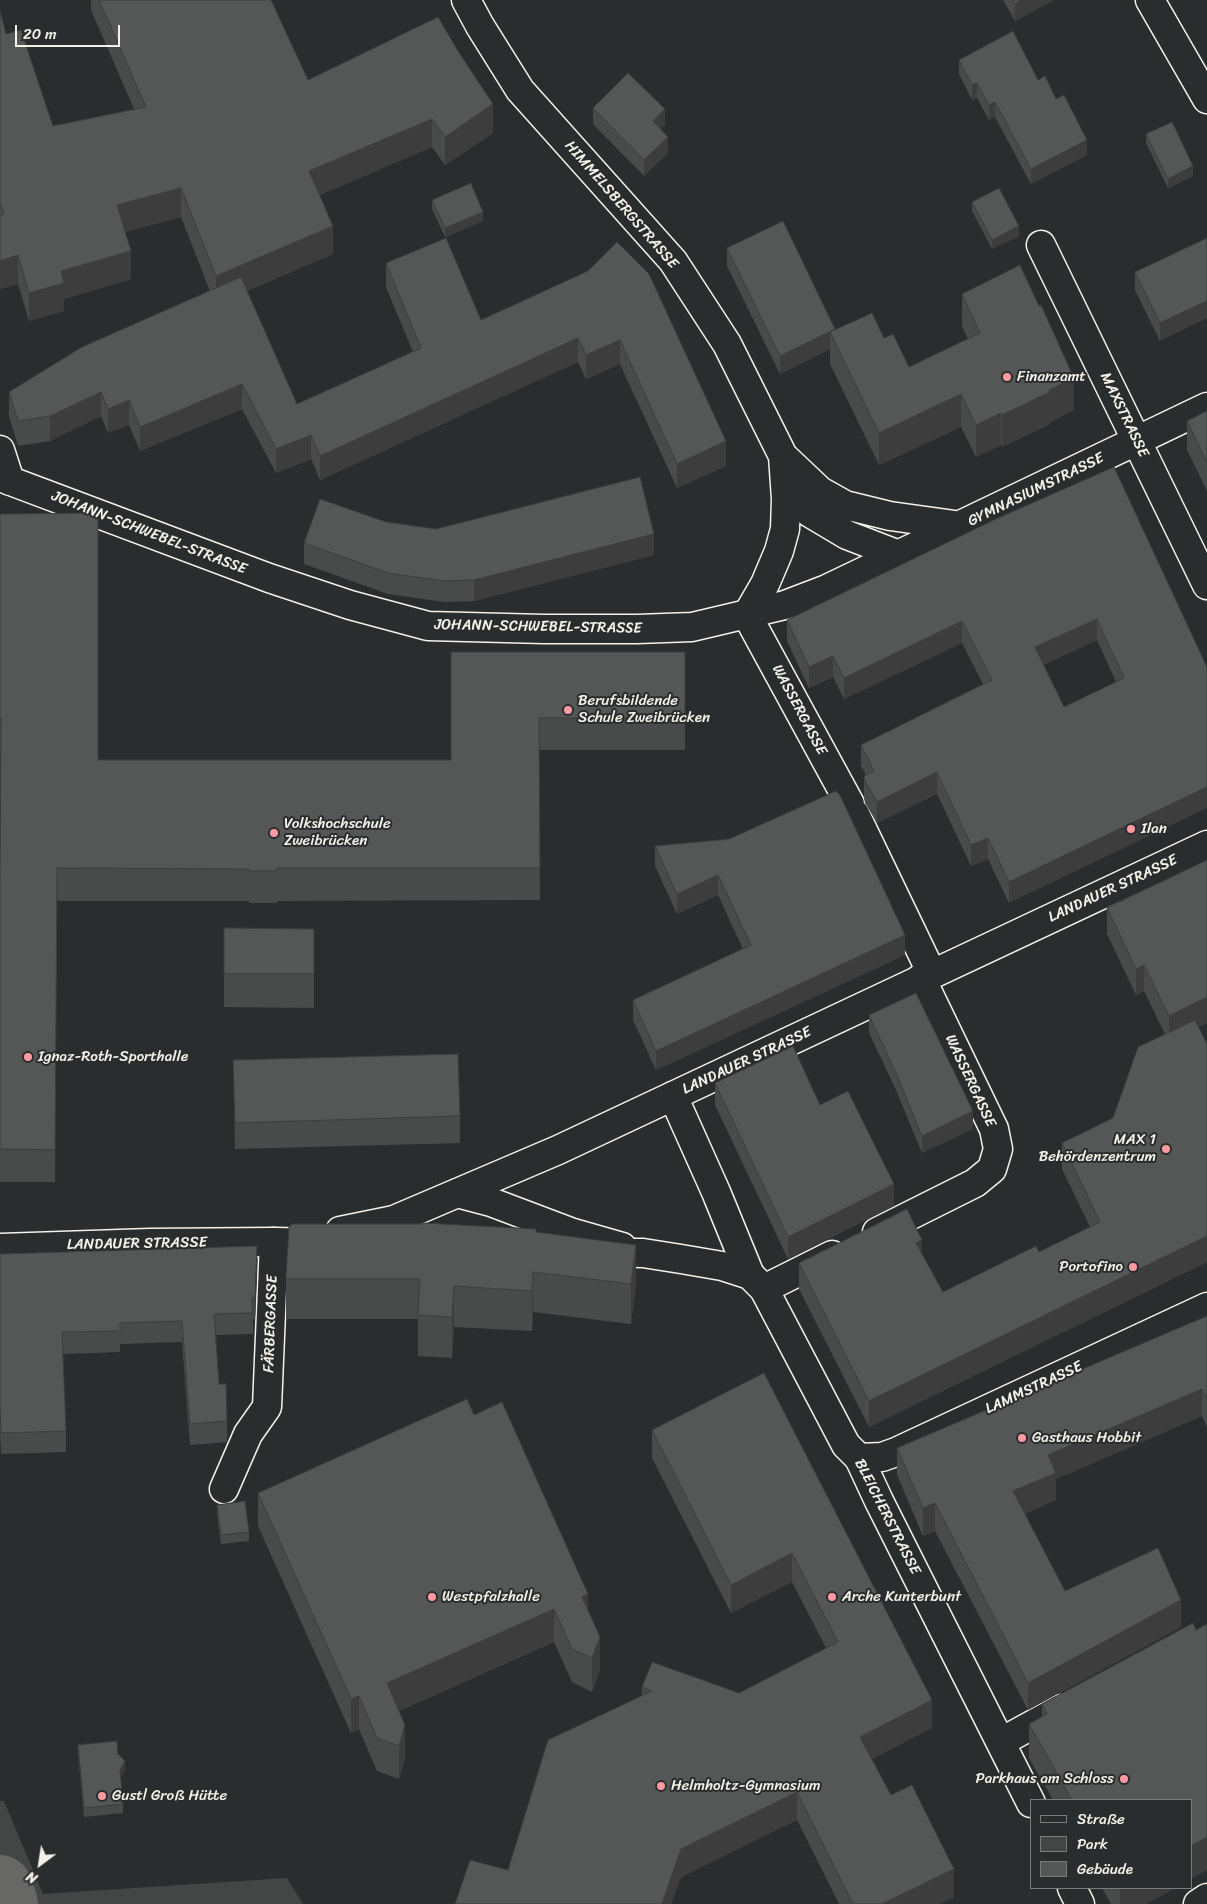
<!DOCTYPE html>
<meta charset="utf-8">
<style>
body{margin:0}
#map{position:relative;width:1207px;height:1904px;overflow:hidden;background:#2a2d2e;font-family:Sriracha,sans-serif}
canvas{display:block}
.legend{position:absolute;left:1030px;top:1799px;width:162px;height:90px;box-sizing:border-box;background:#2a2d2e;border:1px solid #7b7b78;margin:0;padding:6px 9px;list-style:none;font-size:15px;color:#f4f1e8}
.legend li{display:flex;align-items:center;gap:10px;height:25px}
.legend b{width:25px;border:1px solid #7b7b78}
.north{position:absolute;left:15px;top:1839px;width:50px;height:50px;-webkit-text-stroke:4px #2a2d2e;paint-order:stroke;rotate:211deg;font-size:14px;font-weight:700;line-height:20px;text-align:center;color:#f4f1e8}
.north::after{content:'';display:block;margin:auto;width:18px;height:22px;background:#f4f1e8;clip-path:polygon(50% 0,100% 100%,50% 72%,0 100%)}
.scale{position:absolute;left:15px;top:25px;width:105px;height:22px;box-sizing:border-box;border:2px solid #f4f1e8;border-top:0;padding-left:6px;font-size:15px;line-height:18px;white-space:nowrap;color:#f4f1e8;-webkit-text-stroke:4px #2a2d2e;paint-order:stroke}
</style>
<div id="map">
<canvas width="1207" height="1904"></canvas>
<ul class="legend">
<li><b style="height:6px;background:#2a2d2e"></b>Straße</li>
<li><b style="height:14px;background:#444645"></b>Park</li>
<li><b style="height:14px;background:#555756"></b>Gebäude</li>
</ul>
<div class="north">N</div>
<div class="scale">20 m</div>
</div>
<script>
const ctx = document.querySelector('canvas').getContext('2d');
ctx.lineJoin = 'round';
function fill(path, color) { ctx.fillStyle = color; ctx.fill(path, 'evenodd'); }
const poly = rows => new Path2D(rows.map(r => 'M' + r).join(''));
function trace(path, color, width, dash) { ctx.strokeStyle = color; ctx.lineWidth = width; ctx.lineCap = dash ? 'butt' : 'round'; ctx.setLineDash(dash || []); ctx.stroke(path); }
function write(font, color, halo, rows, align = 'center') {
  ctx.font = font + ' Sriracha,sans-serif'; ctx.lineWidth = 4; ctx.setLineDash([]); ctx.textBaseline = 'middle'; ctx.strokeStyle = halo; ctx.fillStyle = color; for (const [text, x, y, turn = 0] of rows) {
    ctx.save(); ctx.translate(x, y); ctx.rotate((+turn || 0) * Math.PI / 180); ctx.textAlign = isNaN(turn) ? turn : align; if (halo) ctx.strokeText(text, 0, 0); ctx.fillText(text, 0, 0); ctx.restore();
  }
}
fill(poly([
 [0,1801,4,1801,43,1894,287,1878,303,1904,0,1904]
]), '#444645');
trace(poly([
 [0,1887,6,1904]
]), '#676866', 64);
const minor = poly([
 [466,0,480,26,520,90,673,261,727,344,783,456,786,499,785,529,779,551,765,584,747,615],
 [1150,0,1207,99],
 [1041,245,1207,585],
 [0,450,10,481],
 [783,456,820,491,845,505,890,516,962,526],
 [0,477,269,578,350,605,428,626,544,629,637,629,692,627,785,605,827,589,1207,407],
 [786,492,810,513,847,535,899,555],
 [747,615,850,804],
 [855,814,932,974],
 [673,1096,716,1192,750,1275],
 [877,1232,975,1183,992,1169,998,1149,994,1129,921,978],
 [764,1289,832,1255],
 [859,1458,879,1501,1031,1803],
 [224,1489,248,1434,267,1407,274,1242],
 [1001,1742,1061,1709],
 [1072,1888,1080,1904],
 [1198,1904,1207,1898]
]);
const major = poly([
 [457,1193,491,1202,573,1233,622,1247],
 [340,1231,394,1220,558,1150,1207,845],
 [0,1248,150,1243,274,1242,326,1243],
 [599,1252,643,1253,681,1259,722,1266,750,1275,764,1289,846,1445,859,1458,882,1457,896,1452,1207,1307]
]);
trace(minor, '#f4f1e8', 31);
trace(major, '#f4f1e8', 31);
trace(minor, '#2a2d2e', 28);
trace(major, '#2a2d2e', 28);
fill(poly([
 [91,0,271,0,308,80,493,133,445,165,432,147,320,195,333,254,247,291,297,404,413,352,386,287,386,263,481,320,588,271,726,466,677,488,620,364,586,379,578,362,320,480,311,459,276,473,242,409,140,451,129,425,108,433,101,416,50,441,18,446,9,416,9,392,210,291,181,217,125,232,131,279,64,299,64,311,29,321,18,284,0,289,0,11,6,34,53,126,134,109,91,10],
 [1003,0,1054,0,1015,21],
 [959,60,1038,80,1056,99,1087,155,1031,184,995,117,989,120,977,98,972,100,959,74],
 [593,108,665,125,660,129,668,153,644,176,593,124],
 [1146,134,1193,176,1168,188,1146,143],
 [432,200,483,221,445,237,432,209],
 [972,202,1019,236,992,249,972,211],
 [1207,238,1160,341,1135,290,1135,272],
 [727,248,835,330,884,338,909,367,968,339,962,326,962,294,1074,410,1050,422,1050,424,1002,447,1001,445,976,457,961,427,879,465,830,364,830,349,780,374,727,266],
 [1207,411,1207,491,1187,450,1187,421],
 [0,514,98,760,451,760,451,652,685,652,685,750,539,750,540,900,277,901,277,903,249,903,249,901,57,901,55,1182,0,1182,0,879,1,751,0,751],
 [998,518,1207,667,1009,903,988,859,971,866,937,794,877,823,865,803,864,797,864,776,866,775,861,766,861,745,983,684,962,643,844,699,833,677,809,688,787,641,787,620],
 [1097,640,1116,682,1064,707,1043,665],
 [386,522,436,529,654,555,474,601,444,602,388,594,304,564,304,543],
 [655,846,905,955,656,1070,633,1020,633,1000,743,949,718,895,677,914,655,866],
 [1207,860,1207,1023,1199,1027,1207,1262,869,1427,799,1289,799,1263,922,1254,943,1292,1039,1252,1090,1227,1062,1169,1062,1143,1113,1118,1165,1034,1144,991,1136,995,1107,934,1107,908],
 [224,928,314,929,314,1008,224,1007],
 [869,1015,973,1129,922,1153,896,1090,869,1033],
 [233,1060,460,1116,460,1143,235,1149],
 [715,1083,820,1105,894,1206,788,1259,715,1105],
 [536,1232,636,1285,631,1324,533,1312,532,1331,454,1327,452,1358,418,1356,418,1319,286,1319,286,1279],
 [0,1254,257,1267,255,1319,253,1319,253,1334,216,1335,219,1384,227,1421,227,1442,190,1445,182,1342,120,1344,120,1352,63,1354,66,1431,66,1452,1,1454,0,1429],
 [1207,1316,1207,1427,1202,1416,1056,1479,1056,1500,1025,1514,1065,1591,1181,1627,1028,1710,935,1531,923,1536,897,1475,897,1448],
 [764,1373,932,1728,872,1759,891,1795,954,1897,939,1904,839,1904,797,1820,681,1877,671,1904,455,1904,508,1870,642,1695,642,1687,739,1693,826,1648,792,1582,731,1613,652,1458,652,1430],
 [474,1415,588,1610,600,1670,592,1692,572,1682,554,1642,399,1711,405,1758,399,1779,377,1771,359,1729,351,1733,258,1526,258,1493],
 [217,1505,249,1532,249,1541,221,1544,217,1514],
 [1042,1704,1191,1800,1053,1800,1029,1758,1029,1724,1042,1717],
 [78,1745,118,1754,125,1770,120,1778,123,1804,123,1813,84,1817,78,1754],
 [1102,1888,1175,1888,1146,1904,1111,1904]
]), '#494b4a');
fill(poly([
 [1021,0,1054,0,1015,21,1015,4],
 [977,83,977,98,972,100,972,85],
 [995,102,995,117,989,120,989,105],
 [493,104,493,133,445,165,445,137],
 [665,109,665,125,653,137,653,121],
 [432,119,432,147,309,200,309,171],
 [668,137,668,153,644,176,644,160],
 [1087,140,1087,155,1031,184,1031,169],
 [1193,166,1193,176,1168,188,1168,179],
 [181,188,181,217,117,234,117,205],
 [483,212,483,221,445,237,445,228],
 [333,226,333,254,216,304,216,276],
 [1019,226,1019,236,992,249,992,240],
 [131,251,131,279,64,299,64,311,29,321,29,293,61,271],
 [18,255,18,284,0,289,0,261],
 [1207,301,1207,318,1160,341,1160,323],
 [835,329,830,332,830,349,780,374,780,356],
 [578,338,578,362,320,480,320,456],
 [620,340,620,364,586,379,586,355],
 [1074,378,1074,410,1050,422,1050,424,1002,447,1002,415,1049,390],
 [242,384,242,409,140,451,140,427],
 [101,392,101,416,50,441,50,416],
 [961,394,961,427,879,465,879,433],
 [129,400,129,425,108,433,108,409],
 [1001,413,1001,445,976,457,976,425],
 [311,435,311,459,276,473,276,449],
 [726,441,726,466,677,488,677,464],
 [654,534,654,555,474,601,474,580],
 [1097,619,1097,640,1035,668,1035,647],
 [962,621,962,643,844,699,844,678],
 [833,656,833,677,809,688,809,667],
 [937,772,937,794,877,823,877,802],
 [1207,787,1207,808,1009,903,1009,882],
 [988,838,988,859,971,866,971,845],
 [718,875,718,895,677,914,677,894],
 [905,935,905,955,656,1070,656,1051],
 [1144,965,1144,991,1136,995,1136,969],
 [1207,997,1207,1023,1169,1042,1169,1016],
 [973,1111,973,1129,922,1153,922,1136],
 [894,1184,894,1206,788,1259,788,1237],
 [1207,1236,1207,1262,869,1427,869,1401],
 [922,1240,922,1266,916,1243],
 [636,1245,636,1285,631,1324,631,1284],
 [257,1246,257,1267,255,1319,255,1298],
 [533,1272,533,1312,532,1331,532,1291],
 [454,1286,454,1327,452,1358,452,1317],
 [1202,1389,1202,1416,1056,1479,1056,1500,1013,1519,1013,1491,1048,1455],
 [935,1503,935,1531,923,1536,923,1508],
 [792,1553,792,1582,731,1613,731,1585],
 [588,1594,588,1627,582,1597],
 [1181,1600,1181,1627,1028,1710,1028,1683],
 [554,1609,554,1642,387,1716,387,1683],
 [600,1637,600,1670,592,1692,592,1658],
 [359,1696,359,1729,351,1733,351,1699],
 [932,1700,932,1728,860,1765,860,1737],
 [405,1725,405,1758,399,1779,399,1746],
 [125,1761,125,1770,120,1779,120,1770],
 [797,1792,797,1820,681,1877,671,1904,662,1904,681,1849],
 [1207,1837,1207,1870,1191,1879,1191,1846],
 [954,1869,954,1897,939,1904,882,1904],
 [1120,1888,1175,1888,1146,1904,1120,1904]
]), '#3c3d3c');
const building = poly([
 [99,0,271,0,308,80,438,17,458,51,493,104,445,137,432,119,309,171,333,226,216,276,181,188,117,205,131,251,61,271,64,283,29,293,18,255,0,261,0,215,4,214,0,202,0,11,6,34,21,30,53,126,146,107,99,0],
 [1013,0,1021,0,1015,4,1013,0],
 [1013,31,1038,80,1045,76,1056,99,1064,95,1087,140,1031,169,995,102,989,105,977,83,972,85,959,60,1013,31],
 [628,73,665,109,653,121,668,137,644,160,593,108,628,73],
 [1172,122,1193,166,1168,179,1146,134,1172,122],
 [471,183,483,212,445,228,432,200,471,183],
 [999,188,1019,226,992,240,972,202,999,188],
 [783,221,835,329,780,356,727,248,783,221],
 [446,238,481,320,588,271,617,242,649,274,726,441,677,464,620,340,586,355,578,338,320,456,311,435,276,449,242,384,140,427,129,400,108,409,101,392,50,416,18,421,9,392,82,347,241,277,297,404,421,348,386,263,446,238],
 [1207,238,1207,301,1160,323,1135,272,1207,238],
 [1020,265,1039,306,1041,305,1074,378,1049,390,1050,392,1002,415,1001,413,976,425,961,394,879,433,830,332,872,313,884,338,893,334,909,367,980,333,962,294,1020,265],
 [1207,411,1207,462,1187,421,1207,411],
 [1114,467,1207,667,1207,787,1009,882,988,838,971,845,937,772,877,802,865,781,864,776,874,771,861,745,992,680,962,621,844,678,833,656,809,667,787,620,998,518,1114,467],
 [1097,619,1124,678,1064,707,1035,647,1097,619],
 [640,477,654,534,474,580,444,581,388,573,304,543,320,499,386,522,436,529,640,477],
 [98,513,98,760,451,760,451,652,685,652,685,718,539,718,540,868,277,868,277,871,249,871,249,869,57,868,55,1150,0,1149,0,879,1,718,0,718,0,514,98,513],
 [836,791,840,795,905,935,656,1051,633,1000,751,945,718,875,677,894,655,846,729,839,836,791],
 [1207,860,1207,997,1169,1016,1144,965,1136,969,1107,908,1207,860],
 [224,928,314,929,314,974,224,974,224,928],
 [916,993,973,1111,922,1136,896,1073,869,1015,916,993],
 [1195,1020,1207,1044,1207,1236,869,1401,799,1263,907,1209,922,1240,916,1243,943,1292,1036,1246,1039,1252,1100,1222,1062,1143,1113,1118,1138,1047,1195,1020],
 [793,1046,820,1105,848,1091,894,1184,788,1237,715,1083,793,1046],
 [458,1054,460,1116,235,1123,233,1060,458,1054],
 [423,1223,536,1229,536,1232,636,1245,631,1284,533,1272,532,1291,454,1286,452,1317,418,1315,420,1279,286,1279,289,1226,291,1226,291,1224,423,1224,423,1223],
 [257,1246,255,1298,252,1298,253,1313,214,1314,219,1384,226,1384,227,1421,190,1424,182,1321,120,1323,120,1331,62,1332,66,1431,1,1433,0,1408,0,1254,257,1246],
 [1207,1316,1207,1399,1202,1389,1048,1455,1056,1473,1013,1491,1065,1591,1158,1548,1181,1600,1028,1683,935,1503,923,1508,897,1448,1207,1316],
 [764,1373,932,1700,860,1737,891,1795,912,1785,954,1869,882,1904,853,1904,797,1792,681,1849,662,1904,455,1904,470,1860,508,1870,548,1740,652,1691,642,1687,652,1662,739,1693,838,1642,792,1553,731,1585,652,1430,764,1373],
 [467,1399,474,1415,502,1402,588,1594,582,1597,600,1637,592,1658,572,1649,554,1609,387,1683,405,1725,399,1746,377,1738,359,1696,351,1699,258,1493,467,1399],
 [245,1501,249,1532,221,1535,217,1505,245,1501],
 [1193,1623,1196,1630,1207,1624,1207,1837,1191,1846,1191,1800,1072,1800,1029,1724,1047,1714,1042,1704,1193,1623],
 [117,1741,118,1754,125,1761,120,1770,123,1804,84,1808,78,1745,117,1741]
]);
fill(building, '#555756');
trace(building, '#3c3d3c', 1);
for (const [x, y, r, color] of [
 [1007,377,5,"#ff9aa2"],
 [568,710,5,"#ff9aa2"],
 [1131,829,5,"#ff9aa2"],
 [274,833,5,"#ff9aa2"],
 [28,1057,5,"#ff9aa2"],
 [1166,1149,5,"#ff9aa2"],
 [1133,1267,5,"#ff9aa2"],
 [1022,1438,5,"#ff9aa2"],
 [432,1597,5,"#ff9aa2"],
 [832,1597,5,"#ff9aa2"],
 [1124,1779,5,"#ff9aa2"],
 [661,1786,5,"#ff9aa2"],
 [102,1796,5,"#ff9aa2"]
]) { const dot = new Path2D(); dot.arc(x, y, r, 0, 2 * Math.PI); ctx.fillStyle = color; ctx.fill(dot); trace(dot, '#2a2d2e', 2); }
write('15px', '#f4f1e8', '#2a2d2e', [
 ["HIMMELSBERGSTRASSE",621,205,49],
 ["MAXSTRASSE",1124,415,64],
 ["GYMNASIUMSTRASSE",1036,490,-26],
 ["JOHANN-SCHWEBEL-STRASSE",149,533,21],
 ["JOHANN-SCHWEBEL-STRASSE",538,627,1],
 ["WASSERGASSE",799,710,62],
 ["LANDAUER STRASSE",1113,889,-25],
 ["LANDAUER STRASSE",747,1061,-25],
 ["WASSERGASSE",970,1081,65],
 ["LANDAUER STRASSE",137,1244,-1],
 ["FÄRBERGASSE",271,1324,-88],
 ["LAMMSTRASSE",1034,1388,-25],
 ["BLEICHERSTRASSE",887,1517,63]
]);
write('15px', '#f4f1e8', '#2a2d2e', [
 ["Finanzamt",1017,377],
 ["Berufsbildende",578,701],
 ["Schule Zweibrücken",578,718],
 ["Volkshochschule",284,824],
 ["Zweibrücken",284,841],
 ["Ilan",1141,829],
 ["Ignaz-Roth-Sporthalle",38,1057],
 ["MAX 1",1156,1140,"right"],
 ["Behördenzentrum",1156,1157,"right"],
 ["Portofino",1123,1267,"right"],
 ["Gasthaus Hobbit",1032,1438],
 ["Westpfalzhalle",442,1597],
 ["Arche Kunterbunt",842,1597],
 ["Parkhaus am Schloss",1114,1779,"right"],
 ["Helmholtz-Gymnasium",671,1786],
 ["Gustl Groß Hütte",112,1796]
], 'left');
</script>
